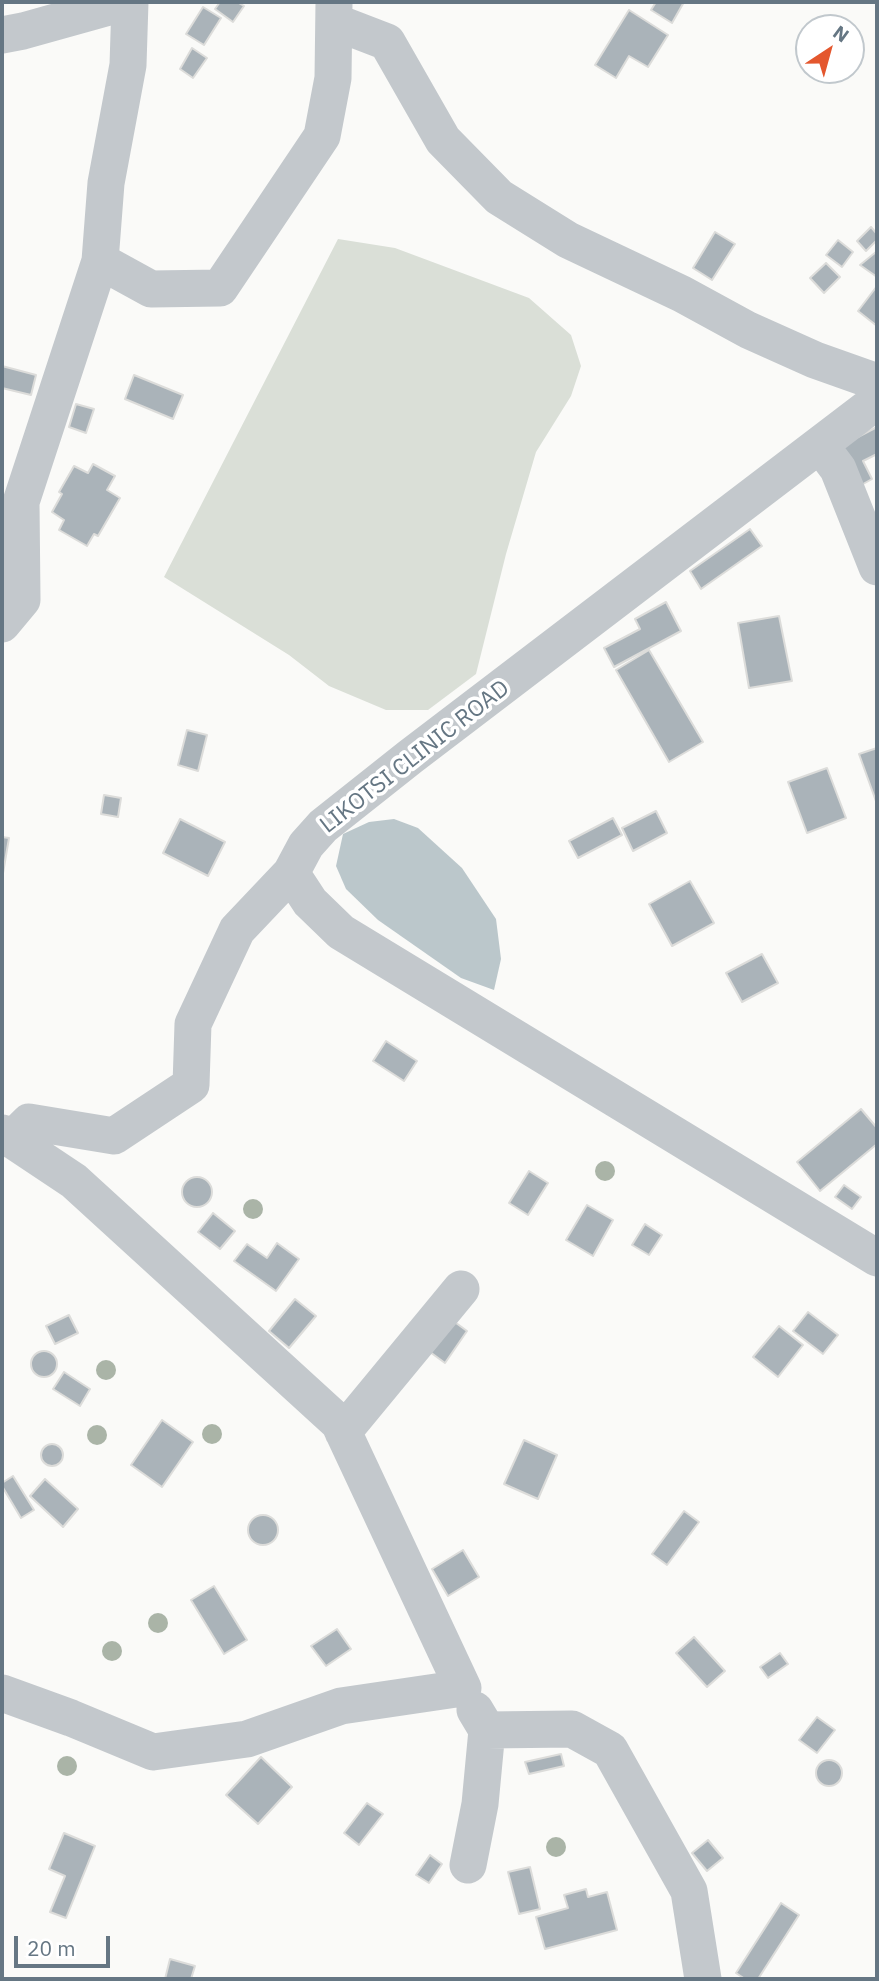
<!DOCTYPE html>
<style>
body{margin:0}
#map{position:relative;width:879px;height:1981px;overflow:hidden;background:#fafaf8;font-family:"IBM Plex Sans",sans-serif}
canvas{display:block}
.frame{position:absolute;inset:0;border:4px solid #657683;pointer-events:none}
.north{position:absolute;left:795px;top:14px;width:70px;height:70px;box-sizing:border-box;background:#fff;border:2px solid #c1c8cd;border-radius:50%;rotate:36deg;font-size:19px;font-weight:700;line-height:28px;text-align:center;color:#657683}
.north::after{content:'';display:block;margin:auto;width:24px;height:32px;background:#e4572e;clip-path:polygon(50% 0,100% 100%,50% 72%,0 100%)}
.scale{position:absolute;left:14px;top:1936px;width:96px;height:32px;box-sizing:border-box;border:4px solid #657683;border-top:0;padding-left:9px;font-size:21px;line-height:24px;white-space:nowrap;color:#657683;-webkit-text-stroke:5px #fff;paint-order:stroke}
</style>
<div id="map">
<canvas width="879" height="1981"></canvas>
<div class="frame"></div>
<div class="north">N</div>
<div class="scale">20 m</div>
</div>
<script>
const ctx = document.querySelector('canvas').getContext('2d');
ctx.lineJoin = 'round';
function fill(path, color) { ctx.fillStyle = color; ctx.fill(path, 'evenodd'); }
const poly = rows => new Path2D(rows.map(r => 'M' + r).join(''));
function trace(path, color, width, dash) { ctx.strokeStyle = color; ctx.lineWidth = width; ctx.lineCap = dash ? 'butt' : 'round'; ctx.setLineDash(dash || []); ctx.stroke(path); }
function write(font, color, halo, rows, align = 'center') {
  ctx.font = font + ' "IBM Plex Sans",sans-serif'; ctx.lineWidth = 7; ctx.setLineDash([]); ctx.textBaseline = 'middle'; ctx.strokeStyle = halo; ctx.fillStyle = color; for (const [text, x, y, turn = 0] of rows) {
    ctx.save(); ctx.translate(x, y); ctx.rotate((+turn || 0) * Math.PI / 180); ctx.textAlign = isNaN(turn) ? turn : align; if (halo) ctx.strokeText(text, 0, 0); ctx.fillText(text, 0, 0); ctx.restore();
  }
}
fill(poly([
 [338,239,395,248,529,298,571,335,581,366,571,396,536,452,506,554,476,674,428,710,386,710,329,686,289,655,164,577]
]), '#dadfd7');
fill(poly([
 [394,819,418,828,462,868,496,919,501,959,494,990,461,978,378,920,346,889,336,866,343,834,369,822]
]), '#bbc7cb');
const building = poly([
 [220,2,237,2,244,6,233,22,215,9,220,2],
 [656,2,684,2,672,23,651,10,656,2],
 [203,7,221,18,204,45,186,34,203,7],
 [629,10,668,35,648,67,629,56,616,78,595,65,629,10],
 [192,48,207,58,193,78,180,69,192,48],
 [871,227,877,234,877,240,866,251,857,241,871,227],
 [715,232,735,244,712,280,693,268,715,232],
 [838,240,853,252,842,267,826,255,838,240],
 [876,252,877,253,877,277,860,265,876,252],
 [826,263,840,277,824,293,810,278,826,263],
 [877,286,877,326,858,311,877,286],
 [2,366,36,375,31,395,2,388,2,366],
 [134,375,183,395,173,419,125,399,134,375],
 [76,404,94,409,86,433,69,427,76,404],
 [877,427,877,454,863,461,872,479,856,488,835,449,877,427],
 [93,464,115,476,107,490,120,498,98,536,94,534,87,546,59,530,64,520,52,512,62,494,59,492,74,466,88,473,93,464],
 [750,529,762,546,701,589,690,571,750,529],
 [666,602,681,631,614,667,604,648,640,629,635,619,666,602],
 [779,616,792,681,749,688,738,623,779,616],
 [649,650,703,742,669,762,616,670,649,650],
 [187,730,207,735,198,771,178,765,187,730],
 [877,748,877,804,859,754,877,748],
 [827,768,846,818,807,833,788,782,827,768],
 [104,795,121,798,118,817,101,814,104,795],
 [656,811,667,833,633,851,622,828,656,811],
 [613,818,622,835,578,858,569,841,613,818],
 [180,819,225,842,208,876,163,853,180,819],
 [2,837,9,838,2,879,2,837],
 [690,881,714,923,672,946,649,904,690,881],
 [762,954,778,983,742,1002,726,973,762,954],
 [386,1041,417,1061,404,1081,373,1061,386,1041],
 [861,1109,877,1128,877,1144,820,1191,797,1162,861,1109],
 [529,1171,548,1183,528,1215,509,1203,529,1171],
 '182 1192a15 15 0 1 1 30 0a15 15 0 1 1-30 0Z',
 [844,1185,861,1197,852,1209,835,1197,844,1185],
 [587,1205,613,1220,593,1256,566,1240,587,1205],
 [213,1213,235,1231,220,1249,198,1232,213,1213],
 [645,1224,662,1235,649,1255,632,1245,645,1224],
 [277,1243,299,1259,276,1291,234,1261,247,1244,267,1258,277,1243],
 [295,1299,316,1316,289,1348,269,1331,295,1299],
 [808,1312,838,1335,823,1354,793,1331,808,1312],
 [69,1315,78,1333,55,1344,46,1326,69,1315],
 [452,1320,467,1331,445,1363,430,1352,452,1320],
 [779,1326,803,1345,778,1377,753,1357,779,1326],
 '31 1364a13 13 0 1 1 26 0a13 13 0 1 1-26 0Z',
 [64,1372,90,1389,80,1406,53,1389,64,1372],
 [162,1420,193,1442,162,1487,131,1465,162,1420],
 [524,1440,557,1455,538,1499,504,1484,524,1440],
 '41 1455a11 11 0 1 1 22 0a11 11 0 1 1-22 0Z',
 [13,1476,34,1510,21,1518,2,1486,2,1483,13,1476],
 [45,1479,78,1509,63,1527,30,1496,45,1479],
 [684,1511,699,1522,667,1565,652,1554,684,1511],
 '248 1530a15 15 0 1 1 30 0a15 15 0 1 1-30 0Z',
 [463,1550,479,1577,448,1596,432,1569,463,1550],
 [214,1586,247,1640,224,1654,191,1600,214,1586],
 [337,1629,351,1649,326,1666,311,1646,337,1629],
 [694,1637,725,1671,707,1687,676,1653,694,1637],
 [780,1653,788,1664,768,1678,760,1667,780,1653],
 [817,1717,835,1730,817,1753,799,1740,817,1717],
 [561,1754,564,1766,529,1774,525,1762,561,1754],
 [261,1757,292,1787,258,1824,226,1795,261,1757],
 '816 1773a13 13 0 1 1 26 0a13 13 0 1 1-26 0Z',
 [367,1803,383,1814,359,1845,344,1833,367,1803],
 [64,1833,95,1846,66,1918,50,1912,65,1876,49,1869,64,1833],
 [708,1840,723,1858,707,1871,692,1853,708,1840],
 [430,1855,442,1864,429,1883,416,1875,430,1855],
 [530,1867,540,1909,519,1914,508,1872,530,1867],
 [586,1889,588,1897,607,1892,617,1930,545,1949,536,1917,568,1908,564,1895,586,1889],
 [781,1903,799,1915,758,1979,745,1979,736,1973,781,1903],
 [170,1959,195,1966,191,1979,165,1979,170,1959]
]);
fill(building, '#aab3b9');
trace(building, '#dcdcda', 2);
trace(poly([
 [335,22,387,42,443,140,499,197,568,240,682,294,748,330,815,360,877,382],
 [2,35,23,31,127,2],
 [100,261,151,289,220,288,322,136,333,78,334,2],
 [877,401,410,757,323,826,306,845,291,873,310,902,341,932,877,1258],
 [820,445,838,469,877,567],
 [2,624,22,600,21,502,100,261,106,183,128,65,130,2],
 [2,1133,74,1181,339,1423,463,1688,341,1706,247,1739,153,1752,71,1718,2,1693],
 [11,1140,29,1122,114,1136,191,1085,193,1024,237,930,291,873],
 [343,1432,461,1289],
 [487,1730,572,1729,610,1750,689,1891,703,1979],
 [468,1865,480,1804,487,1730,475,1710]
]), '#c3c8cc', 37);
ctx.fillStyle = '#aab4a7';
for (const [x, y] of [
 [605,1171],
 [253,1209],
 [106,1370],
 [212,1434],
 [97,1435],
 [158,1623],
 [112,1651],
 [67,1766],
 [556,1847]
]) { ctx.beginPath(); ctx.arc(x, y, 10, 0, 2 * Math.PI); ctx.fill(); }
write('23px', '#657683', '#fff', [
 ["LIKOTSI CLINIC ROAD",415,757,-38]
]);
</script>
